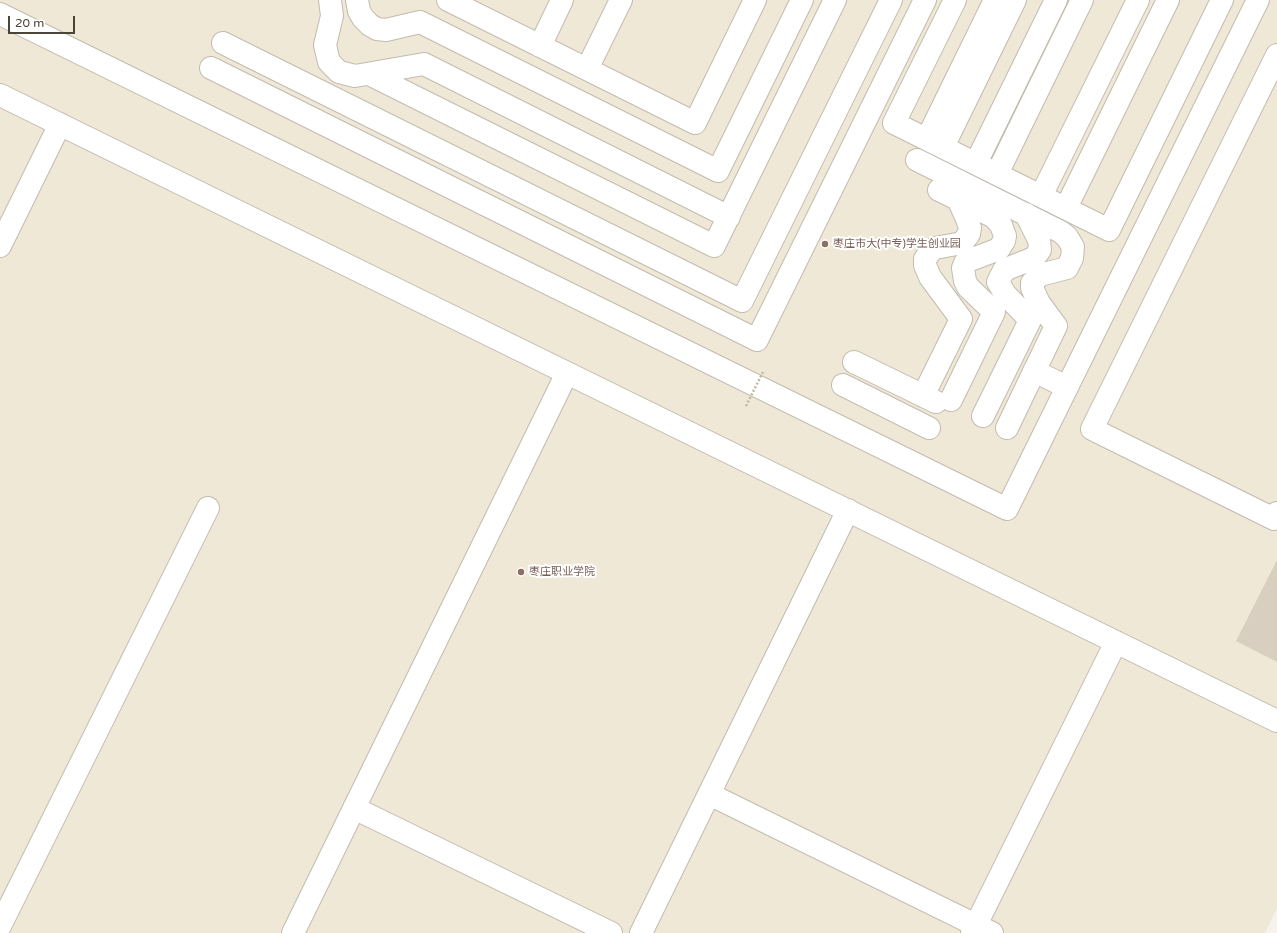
<!DOCTYPE html>
<meta charset="utf-8">
<style>
body{margin:0}
#map{position:relative;width:1277px;height:933px;overflow:hidden;background:#f6f3ec;font-family:"Varela Round",sans-serif}
canvas{display:block}
.scale{position:absolute;left:8px;top:16px;width:67px;height:18px;box-sizing:border-box;border:2px solid #4b4439;border-top:0;padding-left:5px;font-size:12px;line-height:14px;white-space:nowrap;color:#4b4439;-webkit-text-stroke:3px #fff;paint-order:stroke}
</style>
<div id="map">
<canvas width="1277" height="933"></canvas>
<div class="scale">20 m</div>
</div>
<script>
const ctx = document.querySelector('canvas').getContext('2d');
ctx.lineJoin = 'round';
function fill(path, color) { ctx.fillStyle = color; ctx.fill(path, 'evenodd'); }
const poly = rows => new Path2D(rows.map(r => 'M' + r).join(''));
function trace(path, color, width, dash) { ctx.strokeStyle = color; ctx.lineWidth = width; ctx.lineCap = dash ? 'butt' : 'round'; ctx.setLineDash(dash || []); ctx.stroke(path); }
function write(font, color, halo, rows, align = 'center') {
  ctx.font = font + ' "Varela Round","Noto Sans SC",sans-serif'; ctx.lineWidth = 4; ctx.setLineDash([]); ctx.textBaseline = 'middle'; ctx.strokeStyle = halo; ctx.fillStyle = color; for (const [text, x, y, turn = 0] of rows) {
    ctx.save(); ctx.translate(x, y); ctx.rotate((+turn || 0) * Math.PI / 180); ctx.textAlign = isNaN(turn) ? turn : align; if (halo) ctx.strokeText(text, 0, 0); ctx.fillText(text, 0, 0); ctx.restore();
  }
}
fill(poly([
 [0,0,1277,0,1277,908,1265,933,0,933]
]), '#efe8d6');
fill(poly([
 [1277,560,1277,662,1236,641]
]), '#d8cfc1');
const minor = poly([
 [330,0,332,16,325,45,329,62,339,72,355,76,424,64,729,217],
 [357,0,359,11,363,18,370,25,377,29,386,30,420,22,718,171,802,0],
 [448,0,695,123,755,0],
 [955,0,894,123,1109,230,1222,0],
 [0,14,1007,509,1258,0],
 [223,43,742,301,891,0],
 [540,46,562,0],
 [1277,55,1092,429,1274,519,1277,513],
 [211,68,757,340,925,0],
 [587,69,621,0],
 [369,74,714,246,835,0],
 [0,95,1277,721],
 [927,139,995,0],
 [943,147,1015,0],
 [917,160,1061,232,1067,237,1073,247,1072,258,1067,268,1040,275,1032,283,1032,288,1039,303,1056,326,1007,428],
 [976,163,1056,0],
 [997,174,1082,0],
 [939,190,994,217,1001,225,1005,236,1004,241,999,249,970,260,965,263,963,268,965,281,968,287,994,312,951,400],
 [1041,196,1138,0],
 [1066,208,1168,0],
 [1026,214,1039,240,1040,250,1034,258,1004,270,998,282,1005,294,1030,320],
 [0,246,60,124],
 [854,362,936,402],
 [1034,371,1067,387],
 [843,385,929,428],
 [923,396,961,319,930,277,925,265,925,259,931,251,935,248,962,243,969,234,970,228,967,219,958,199],
 [983,416,1036,308],
 [709,794,992,933],
 [354,808,611,933],
 [0,926,208,508],
 [293,933,567,373],
 [641,933,848,510],
 [972,933,1116,642]
]);
trace(minor, '#c2bbae', 24);
trace(minor, '#fff', 22);
trace(poly([
 [746,406,763,372]
]), '#c4b79f', 2.5, [2, 2]);
for (const [x, y, r, color] of [
 [825,244,4,"#8d6e63"],
 [521,572,4,"#8d6e63"]
]) { const dot = new Path2D(); dot.arc(x, y, r, 0, 2 * Math.PI); ctx.fillStyle = color; ctx.fill(dot); trace(dot, '#fff', 1.5); }
write('11px', '#785e54', '#fff', [
 ["枣庄市大(中专)学生创业园",833,244],
 ["枣庄职业学院",529,572]
], 'left');
</script>
